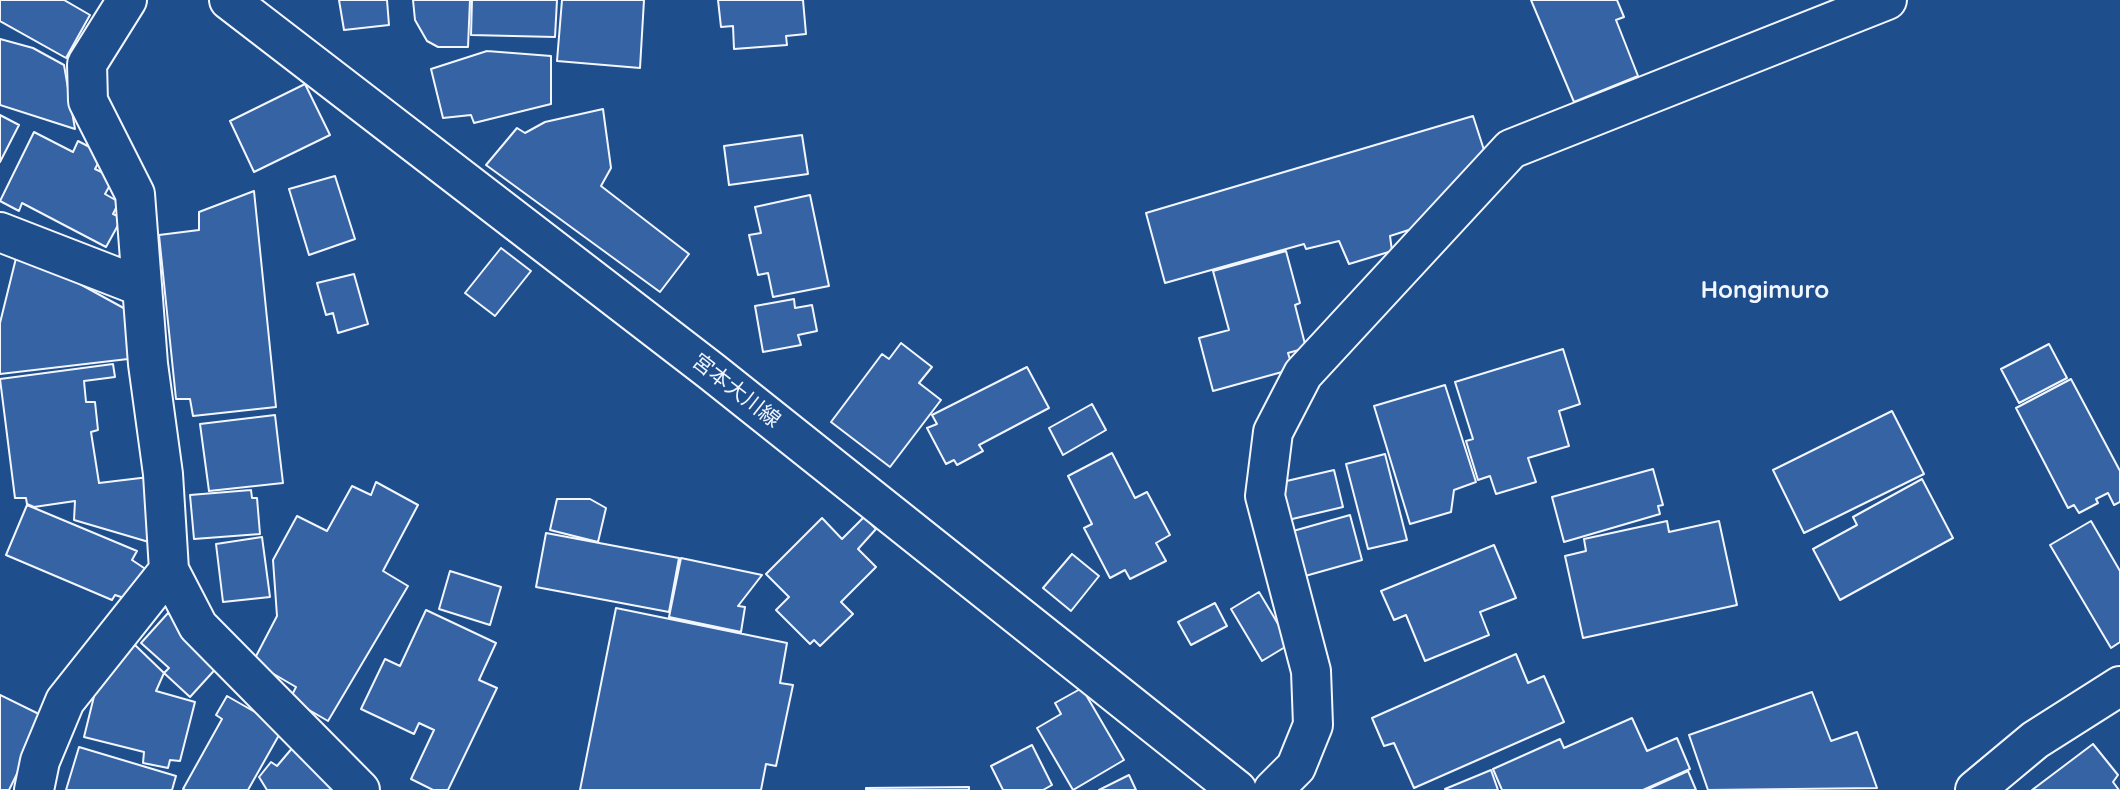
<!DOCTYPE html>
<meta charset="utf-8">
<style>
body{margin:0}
canvas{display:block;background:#1f4e8c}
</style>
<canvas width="2120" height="790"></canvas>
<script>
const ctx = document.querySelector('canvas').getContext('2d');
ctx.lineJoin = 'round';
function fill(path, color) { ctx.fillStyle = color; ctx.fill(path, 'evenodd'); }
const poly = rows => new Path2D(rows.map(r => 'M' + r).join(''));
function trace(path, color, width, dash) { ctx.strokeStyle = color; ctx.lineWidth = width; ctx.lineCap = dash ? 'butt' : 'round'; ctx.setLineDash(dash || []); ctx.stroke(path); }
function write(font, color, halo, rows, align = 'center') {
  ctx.font = font + ' Quicksand,"Noto Sans JP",sans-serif'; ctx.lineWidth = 5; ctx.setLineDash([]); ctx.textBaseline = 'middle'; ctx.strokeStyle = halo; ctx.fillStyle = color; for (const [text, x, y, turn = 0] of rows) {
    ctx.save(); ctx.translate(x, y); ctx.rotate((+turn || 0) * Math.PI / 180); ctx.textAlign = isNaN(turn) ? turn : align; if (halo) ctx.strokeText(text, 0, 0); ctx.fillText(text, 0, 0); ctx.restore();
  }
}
const building = poly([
 [0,0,64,0,90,15,66,58,0,21,0,0],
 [339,0,387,0,389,25,344,30,339,0],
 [413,0,470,0,468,47,438,47,427,41,415,20,413,0],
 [472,0,557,0,555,37,471,35,472,0],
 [562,0,644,0,640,68,557,61,562,0],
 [718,0,803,0,806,34,786,36,787,45,734,49,733,26,721,27,718,0],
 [1531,0,1617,0,1624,17,1616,20,1638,76,1574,102,1531,0],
 [0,39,33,48,64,65,75,129,0,105,0,39],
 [487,51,551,56,551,104,474,123,471,115,443,118,431,69,487,51],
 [305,84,330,135,254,172,230,121,305,84],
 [603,109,611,168,601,186,689,254,660,292,486,165,517,128,525,133,545,122,603,109],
 [0,115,19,125,0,162,0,115],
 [1473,116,1484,150,1415,228,1390,236,1392,251,1349,264,1339,241,1306,249,1304,244,1165,283,1146,213,1473,116],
 [34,132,73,152,78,141,103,154,95,169,114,178,105,194,119,202,113,214,122,218,106,247,22,203,19,211,0,201,34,132],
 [802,135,808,174,729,185,724,146,802,135],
 [335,176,355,239,309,255,289,189,335,176],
 [254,191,276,407,193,416,190,399,176,399,159,235,199,230,199,212,254,191],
 [810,195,829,286,773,297,768,273,758,275,749,235,761,233,755,207,810,195],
 [501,248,531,271,495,316,465,293,501,248],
 [18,250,129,311,128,359,0,374,0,323,18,250],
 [1286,251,1300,303,1295,305,1306,348,1288,353,1293,369,1213,391,1199,338,1229,330,1213,271,1286,251],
 [354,274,368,324,338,333,333,313,326,315,317,283,354,274],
 [794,299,795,308,812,305,817,331,798,335,801,345,763,352,755,306,794,299],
 [901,343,932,367,919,383,941,400,890,467,831,422,882,354,889,359,901,343],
 [2049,344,2067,378,2019,403,2001,369,2049,344],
 [1563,349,1580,404,1559,411,1569,446,1528,458,1536,482,1496,494,1490,476,1478,480,1466,441,1473,439,1455,382,1563,349],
 [113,364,115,377,84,381,86,402,95,402,98,430,91,432,99,483,149,477,159,545,74,520,75,501,34,507,27,504,26,498,15,498,0,379,113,364],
 [1027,367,1049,408,979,445,983,451,957,465,954,460,946,464,927,428,937,424,932,415,1027,367],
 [2071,379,2120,471,2120,502,2114,505,2108,493,2096,499,2098,503,2079,513,2074,505,2068,508,2016,408,2071,379],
 [1445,385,1476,482,1454,490,1451,512,1410,524,1374,406,1445,385],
 [1092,404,1106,430,1063,455,1049,428,1092,404],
 [1892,411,1924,474,1804,533,1773,470,1892,411],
 [275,415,283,483,209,491,200,424,275,415],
 [1112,453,1135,498,1147,492,1170,535,1156,543,1166,561,1130,579,1125,570,1110,578,1084,528,1092,524,1068,476,1112,453],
 [1385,454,1407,540,1368,549,1346,464,1385,454],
 [1653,469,1663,505,1658,506,1660,514,1564,542,1552,497,1653,469],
 [1334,470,1343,507,1288,520,1278,483,1334,470],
 [1922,479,1953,538,1840,600,1813,549,1857,525,1853,517,1922,479],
 [376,482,418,505,383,571,408,586,328,721,290,699,296,687,253,662,277,616,273,560,297,516,327,531,352,486,371,495,376,482],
 [251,490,252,498,257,498,260,534,194,539,190,495,251,490],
 [557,499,590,499,606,508,598,542,550,530,557,499],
 [27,505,137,551,132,560,147,570,130,600,115,595,112,600,6,555,27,505],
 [1350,515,1362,560,1298,578,1286,533,1350,515],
 [864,517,876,529,858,549,876,567,841,602,853,614,820,646,814,640,810,644,776,610,789,597,766,574,822,518,842,539,864,517],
 [1667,521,1669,532,1719,521,1737,605,1583,638,1565,556,1586,551,1584,539,1667,521],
 [2091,521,2120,571,2120,642,2111,648,2050,545,2091,521],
 [546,533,679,558,669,612,536,587,546,533],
 [262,537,270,597,223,602,216,544,262,537],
 [1494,545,1516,598,1480,612,1489,635,1425,661,1406,615,1394,620,1381,591,1494,545],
 [1072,554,1099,576,1071,611,1043,588,1072,554],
 [681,558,762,575,738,606,745,607,741,632,669,617,681,558],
 [450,571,501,587,490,625,439,609,450,571],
 [1259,592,1290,644,1262,661,1231,609,1259,592],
 [1215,603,1227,626,1191,645,1178,622,1215,603],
 [616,608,787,643,780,683,793,685,776,766,766,764,761,790,580,790,616,608],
 [426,610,496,643,479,680,497,688,448,790,433,790,411,779,434,730,419,723,414,734,361,709,385,659,400,666,426,610],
 [168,613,221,663,190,697,164,673,169,668,141,643,168,613],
 [135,645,164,673,156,691,195,702,180,761,170,760,168,768,143,763,144,752,84,737,98,680,135,645],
 [1516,654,1528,683,1544,676,1564,722,1414,788,1394,743,1384,746,1372,718,1516,654],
 [1082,688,1124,760,1073,790,1037,728,1061,714,1055,703,1082,688],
 [1812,692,1831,741,1857,732,1877,788,1708,790,1689,735,1812,692],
 [0,695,45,717,9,790,0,790,0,695],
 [227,696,283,728,248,790,185,790,183,789,222,719,216,715,227,696],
 [1632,718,1647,751,1677,738,1690,769,1643,790,1502,790,1493,769,1560,739,1564,748,1632,718],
 [2093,744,2118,775,2113,782,2119,790,2032,790,2093,744],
 [1032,745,1052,785,1043,790,1003,790,991,766,1032,745],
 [294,746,346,790,267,790,259,777,271,762,277,766,294,746],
 [79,747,176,776,172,790,66,790,79,747],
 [1491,770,1498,790,1446,790,1445,789,1491,770],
 [1688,771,1696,790,1646,790,1688,771],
 [1129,775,1136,790,1099,790,1129,775],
 [969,787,969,790,866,790,866,788,969,787]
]);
fill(building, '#3563a3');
trace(building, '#f2f6ff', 2);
const minor = poly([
 [127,0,87,64,88,101,135,194,148,364,163,474,169,570,198,626,360,790],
 [0,232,142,287],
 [34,790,40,761,65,701,169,570],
 [1273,790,1296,767,1313,725,1311,671,1265,496,1273,432,1303,374,1511,149,1887,0],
 [1975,790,2035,740,2120,686]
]);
const major = poly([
 [229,0,711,371,1237,790]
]);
trace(minor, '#f2f6ff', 42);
trace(major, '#f2f6ff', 42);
trace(minor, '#1f4e8c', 38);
trace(major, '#1f4e8c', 38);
write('21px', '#f2f6ff', '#1f4e8c', [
 ["宮本大川線",736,391,38]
]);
write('bold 24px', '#f2f6ff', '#1f4e8c', [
 ["Hongimuro",1765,291]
]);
</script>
